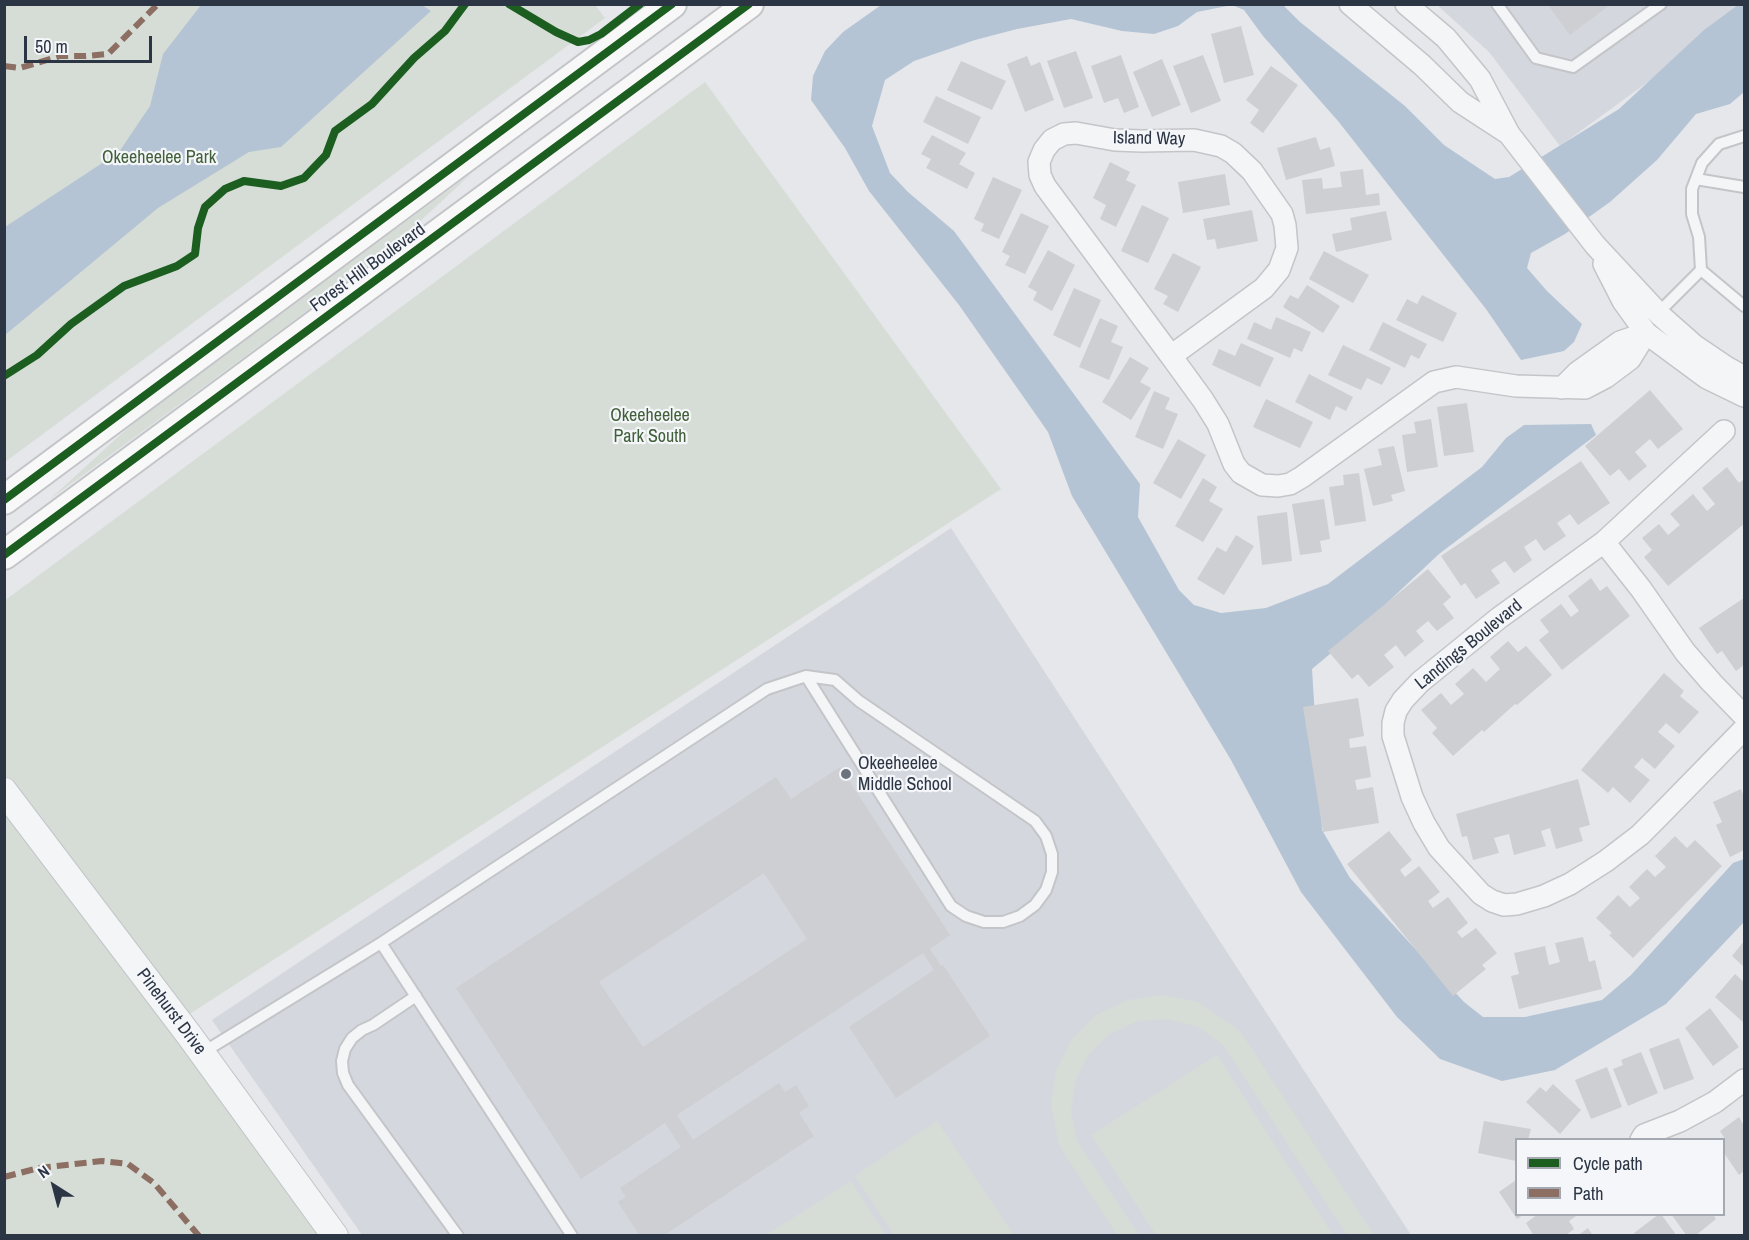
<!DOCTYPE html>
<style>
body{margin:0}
#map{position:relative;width:1749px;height:1240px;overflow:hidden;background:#e5e7ea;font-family:"Archivo Narrow",sans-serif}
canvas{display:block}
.frame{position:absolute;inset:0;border:6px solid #2b3544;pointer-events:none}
.legend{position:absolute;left:1515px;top:1138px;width:210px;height:78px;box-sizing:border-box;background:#f4f6f9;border:2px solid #a4a9b1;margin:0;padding:8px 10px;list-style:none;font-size:18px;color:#2b3544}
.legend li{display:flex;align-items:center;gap:12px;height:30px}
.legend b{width:30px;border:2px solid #a4a9b1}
.north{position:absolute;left:24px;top:1156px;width:60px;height:60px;-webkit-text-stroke:4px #f4f6f9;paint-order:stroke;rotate:324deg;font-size:16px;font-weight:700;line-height:24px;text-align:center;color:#2b3544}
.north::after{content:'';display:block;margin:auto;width:21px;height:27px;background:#2b3544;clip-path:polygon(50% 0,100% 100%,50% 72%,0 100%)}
.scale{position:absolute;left:24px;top:36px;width:128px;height:27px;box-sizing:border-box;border:3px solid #2b3544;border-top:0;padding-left:8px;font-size:18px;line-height:21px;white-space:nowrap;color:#2b3544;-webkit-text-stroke:4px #f4f6f9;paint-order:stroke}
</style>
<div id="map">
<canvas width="1749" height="1240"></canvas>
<div class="frame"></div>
<ul class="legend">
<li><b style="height:8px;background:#1b5e20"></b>Cycle path</li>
<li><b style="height:8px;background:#8d6e63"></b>Path</li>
</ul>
<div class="north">N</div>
<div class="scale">50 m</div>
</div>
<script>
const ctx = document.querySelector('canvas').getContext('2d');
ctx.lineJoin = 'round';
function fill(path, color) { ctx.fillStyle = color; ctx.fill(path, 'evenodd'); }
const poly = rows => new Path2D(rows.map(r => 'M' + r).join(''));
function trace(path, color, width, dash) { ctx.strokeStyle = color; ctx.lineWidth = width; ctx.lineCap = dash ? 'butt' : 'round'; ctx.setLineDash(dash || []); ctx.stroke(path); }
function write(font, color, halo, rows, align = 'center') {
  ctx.font = font + ' "Archivo Narrow",sans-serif'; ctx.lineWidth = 4.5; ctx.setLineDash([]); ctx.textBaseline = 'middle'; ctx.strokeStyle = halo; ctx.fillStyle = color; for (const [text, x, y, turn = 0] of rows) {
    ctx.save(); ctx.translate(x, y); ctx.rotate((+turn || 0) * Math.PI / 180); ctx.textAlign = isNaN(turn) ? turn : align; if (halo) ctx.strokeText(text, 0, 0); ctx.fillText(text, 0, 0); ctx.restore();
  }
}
fill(poly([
 [1744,4,1744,12,1560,146,1489,52,1437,5],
 [951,528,1411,1235,362,1235,212,1020]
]), '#d4d7dd');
fill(poly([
 [5,5,595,5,605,18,5,462],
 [705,82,1001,489,185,1017,342,1235,5,1235,4,601],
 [472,173,387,252,49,500,141,416],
 [1163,995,1198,1002,1240,1031,1374,1235,1347,1235,1223,1045,1198,1027,1168,1019,1138,1021,1110,1034,1088,1055,1075,1082,1071,1112,1077,1141,1139,1235,1117,1235,1059,1145,1051,1104,1056,1070,1072,1039,1096,1015,1128,1000],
 [1217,1055,1333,1235,1156,1235,1091,1135],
 [937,1121,1014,1235,894,1235,855,1176],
 [851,1181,886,1235,766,1235]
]), '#d6ddd6');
fill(poly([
 [422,5,431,11,281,147,249,152,158,208,5,335,5,227,119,152,150,106,163,54,201,5],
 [881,5,1283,5,1300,22,1405,106,1444,145,1495,179,1509,177,1619,109,1704,30,1738,5,1744,5,1744,92,1730,104,1696,114,1657,160,1610,202,1565,234,1531,253,1527,268,1547,291,1582,324,1574,342,1564,351,1521,360,1486,309,1338,121,1263,36,1244,10,1232,5,1197,12,1178,26,1154,34,1122,31,1071,19,1017,29,975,40,914,61,885,80,872,126,890,173,908,192,954,231,1140,484,1138,517,1179,590,1194,605,1221,613,1266,608,1328,584,1482,467,1506,438,1524,425,1591,424,1596,435,1439,554,1355,633,1312,669,1322,830,1350,878,1464,1002,1483,1017,1525,1017,1602,1000,1631,975,1733,863,1744,859,1744,922,1666,1004,1555,1070,1502,1081,1440,1059,1397,1017,1301,892,1231,760,1072,496,1048,432,959,305,869,191,845,148,811,100,813,76,825,51,843,32]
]), '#b5c4d4');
fill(poly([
 [1547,4,1611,4,1570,35],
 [1241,26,1254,75,1224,83,1211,34],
 [1076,51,1093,98,1064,108,1047,61],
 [1121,55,1139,107,1124,113,1118,98,1104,103,1091,66],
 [1203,55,1221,101,1191,113,1173,66],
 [1027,56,1031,66,1040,62,1054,100,1025,112,1007,64],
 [1162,59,1181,105,1152,117,1133,72],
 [961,61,1006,81,992,110,947,90],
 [1271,66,1298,85,1263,133,1250,123,1259,110,1246,100],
 [936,96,981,117,968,144,923,122],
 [932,135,966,153,959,164,975,173,967,189,926,168,931,159,921,154],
 [1316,137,1320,150,1330,147,1335,166,1286,180,1277,148],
 [1110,162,1130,172,1126,180,1136,185,1116,227,1100,219,1106,205,1093,198],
 [1363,169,1366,195,1379,193,1380,205,1306,214,1302,180,1322,178,1323,189,1342,187,1340,172],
 [1225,174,1230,205,1183,213,1178,182],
 [993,177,1022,190,999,239,981,231,984,224,974,219],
 [1142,205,1169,218,1148,263,1121,251],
 [1252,210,1258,241,1217,249,1215,239,1207,240,1203,219],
 [1386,211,1392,240,1336,252,1332,234,1352,230,1350,218],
 [1021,213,1049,226,1025,274,1005,265,1010,256,1002,252],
 [1048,250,1075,265,1052,311,1033,300,1037,292,1028,287],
 [1324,251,1369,275,1353,303,1309,279],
 [1173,253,1201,267,1178,312,1163,304,1168,296,1154,289],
 [1307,285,1340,306,1323,333,1283,307,1290,295,1298,299],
 [1074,288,1101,300,1080,348,1053,335],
 [1422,295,1457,313,1443,342,1396,320,1407,299,1417,304],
 [1276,317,1311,332,1302,352,1294,348,1290,358,1247,339,1254,322,1271,330],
 [1100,318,1118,326,1111,342,1123,347,1109,380,1079,367],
 [1383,322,1427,344,1419,359,1411,355,1405,368,1369,350],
 [1241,343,1274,358,1260,387,1212,365,1219,349,1235,356],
 [1343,345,1391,368,1382,385,1367,378,1361,390,1328,375],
 [1130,357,1149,368,1140,382,1151,388,1131,420,1102,402],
 [1309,374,1353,397,1346,411,1336,406,1330,420,1295,402],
 [1650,390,1683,429,1658,449,1650,439,1635,452,1647,466,1629,481,1619,469,1610,476,1585,446],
 [1154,391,1170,398,1165,409,1178,414,1163,449,1135,437],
 [1266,399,1313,422,1300,448,1253,427],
 [1467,403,1474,452,1444,456,1437,407],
 [1431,419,1438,467,1407,472,1402,435,1416,433,1414,422],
 [1178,439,1206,455,1181,499,1153,483],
 [1394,446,1405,491,1391,495,1393,501,1373,506,1364,469,1382,465,1378,449],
 [1581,461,1610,503,1578,525,1570,514,1557,523,1566,536,1544,551,1536,539,1524,547,1532,560,1514,573,1505,561,1491,570,1500,583,1476,599,1465,583,1461,586,1441,556],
 [1727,467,1739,483,1744,479,1744,524,1668,586,1644,557,1652,550,1642,538,1659,524,1668,535,1680,525,1670,514,1693,494,1707,511,1715,504,1702,488],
 [1359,473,1366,521,1335,526,1329,487,1344,485,1343,475],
 [1203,478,1217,487,1209,501,1223,509,1203,542,1175,526],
 [1324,499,1330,539,1320,541,1322,552,1300,555,1292,504],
 [1287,512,1292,561,1262,565,1257,516],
 [1236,535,1254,546,1224,595,1197,579,1217,547,1226,552],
 [1428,569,1451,597,1443,604,1454,618,1437,631,1428,621,1416,631,1424,641,1405,657,1396,645,1384,655,1394,667,1369,687,1358,674,1352,679,1328,651],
 [1591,578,1600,591,1607,586,1630,616,1562,670,1539,640,1549,632,1540,620,1561,604,1571,617,1579,611,1568,596],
 [1744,598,1744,665,1736,671,1722,651,1717,654,1699,628],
 [1508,641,1518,652,1526,646,1552,675,1517,705,1515,704,1484,732,1482,730,1453,756,1432,733,1437,728,1421,710,1441,693,1451,705,1464,694,1455,684,1473,668,1486,682,1500,669,1490,657],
 [1664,673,1684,691,1680,696,1699,712,1679,734,1666,723,1658,732,1675,746,1655,769,1642,758,1634,767,1650,780,1630,803,1613,787,1608,793,1581,770],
 [1358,698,1364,736,1349,739,1350,748,1366,746,1371,777,1355,780,1357,790,1373,787,1379,823,1323,832,1303,707],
 [840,767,950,935,930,949,941,966,943,965,990,1036,896,1098,849,1027,934,970,923,953,677,1115,693,1140,779,1083,785,1092,796,1085,809,1106,799,1113,814,1136,663,1236,640,1236,618,1202,626,1197,620,1188,681,1147,665,1123,581,1179,456,988,776,777,791,799],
 [764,873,807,939,643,1047,599,982],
 [1578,779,1590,825,1579,828,1583,841,1556,849,1550,828,1541,831,1546,846,1514,855,1509,834,1494,838,1499,853,1473,860,1467,836,1462,837,1456,814],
 [1741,789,1744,797,1744,850,1730,857,1716,825,1722,822,1713,802],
 [1389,831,1412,860,1400,870,1405,877,1419,866,1440,892,1428,901,1433,908,1448,897,1468,923,1457,932,1462,938,1476,928,1497,953,1482,965,1486,969,1453,996,1347,864],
 [1675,836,1687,848,1695,840,1722,866,1633,958,1609,935,1612,933,1596,918,1618,895,1630,907,1640,898,1629,887,1647,869,1655,877,1666,867,1655,856],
 [1583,937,1589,962,1595,960,1602,989,1519,1009,1511,976,1519,974,1514,953,1545,946,1549,965,1560,962,1555,943],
 [1744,941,1744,967,1732,956],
 [1735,974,1744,982,1744,1023,1715,997],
 [1710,1008,1739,1047,1713,1066,1685,1028],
 [1679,1038,1694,1079,1664,1090,1649,1049],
 [1641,1052,1658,1093,1628,1106,1613,1069,1623,1065,1621,1060],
 [1607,1067,1622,1107,1591,1119,1575,1080],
 [1553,1084,1581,1110,1560,1134,1526,1102,1540,1087,1546,1092],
 [1739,1117,1744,1126,1744,1171,1739,1175,1724,1153,1724,1140,1725,1139,1720,1131],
 [1484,1121,1531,1129,1528,1140,1516,1140,1516,1161,1478,1153],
 [1516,1180,1516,1214,1524,1214,1517,1219,1499,1192],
 [1538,1214,1579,1214,1569,1221,1574,1229,1565,1236,1534,1236,1526,1223],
 [1659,1214,1661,1214,1677,1236,1635,1236,1634,1233],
 [1671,1214,1713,1214,1716,1219,1695,1236,1687,1236],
 [1588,1228,1593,1236,1577,1236]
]), '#cecfd2');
const service = poly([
 [1497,4,1536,58,1573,67,1661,4],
 [1696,179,1744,187],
 [1701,270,1699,237,1692,214,1692,189,1702,163,1719,144,1744,136],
 [1656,315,1701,270,1744,306],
 [381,943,572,1236],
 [416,996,373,1025,362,1030,352,1038,345,1049,342,1061,343,1073,348,1085,458,1236],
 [202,1053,381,943,767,689,806,676,835,680,859,701,1035,821,1046,836,1052,854,1052,872,1046,890,1035,905,1020,916,1003,922,984,922,966,916,951,906,806,676]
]);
const minor = poly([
 [1350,4,1422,65,1460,102,1506,132],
 [1406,4,1446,38,1480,79,1509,134,1595,245,1661,316,1695,346,1726,367,1744,377],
 [1076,133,1115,140,1142,141,1194,140,1221,146,1233,153,1252,171,1282,214,1285,225,1287,248,1279,270,1264,288,1171,356,1045,186,1040,175,1039,162,1044,150,1052,140,1064,134,1076,133],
 [1604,264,1623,301,1646,333,1707,378,1744,396],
 [1171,356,1203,400,1218,424,1234,464,1241,473,1262,485,1278,486,1290,484,1302,477,1434,382,1456,377,1516,386,1585,388,1606,377,1630,359,1646,333],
 [1562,388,1578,372,1620,342,1646,333],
 [1724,431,1604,542,1499,618,1420,682,1403,700,1396,711,1393,723,1393,736,1412,797,1424,823,1439,848,1481,894,1492,901,1504,905,1517,904,1544,896,1570,884,1606,861,1640,835,1660,815,1744,729],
 [1604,542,1641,589,1685,652,1712,683,1744,716],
 [1641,1140,1644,1135,1680,1121,1715,1102,1744,1080]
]);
const tertiary = poly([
 [4,791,189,1035,335,1236]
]);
const secondary = poly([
 [4,500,672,4],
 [4,555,749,4]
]);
trace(service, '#c3c5c8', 14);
trace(minor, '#c3c5c8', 24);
trace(tertiary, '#c3c5c8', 28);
trace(secondary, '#c3c5c8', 32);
trace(service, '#f4f5f7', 10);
trace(minor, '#f4f5f7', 21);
trace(tertiary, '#f4f5f7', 26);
trace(secondary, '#f8f8f8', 28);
trace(poly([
 [4,66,20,68,60,56,86,56,108,54,158,4],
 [4,1177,39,1168,102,1161,128,1164,154,1183,199,1236]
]), '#8d6e63', 6, [12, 6]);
trace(poly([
 [509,4,556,32,578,42,589,40,601,34,640,4],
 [4,376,37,355,71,324,124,286,177,266,195,254,198,228,205,207,225,189,244,181,281,186,304,178,326,155,335,131,372,104,414,58,445,31,465,4],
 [4,500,672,4],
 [4,555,749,4]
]), '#1b5e20', 8);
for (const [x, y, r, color] of [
 [846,774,6,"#6c737e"]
]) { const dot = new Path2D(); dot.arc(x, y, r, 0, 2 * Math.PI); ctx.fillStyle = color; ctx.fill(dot); trace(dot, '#f4f6f9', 2); }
write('18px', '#2b3544', '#f4f6f9', [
 ["Island Way",1149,139,1],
 ["Forest Hill Boulevard",368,268,-36],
 ["Landings Boulevard",1469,645,-39],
 ["Pinehurst Drive",171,1012,53]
]);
write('18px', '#415f39', '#f4f6f9', [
 ["Okeeheelee Park",159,158],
 ["Okeeheelee",650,416],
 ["Park South",650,437]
]);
write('18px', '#2b3544', '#f4f6f9', [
 ["Okeeheelee",858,764],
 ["Middle School",858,785]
], 'left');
</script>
